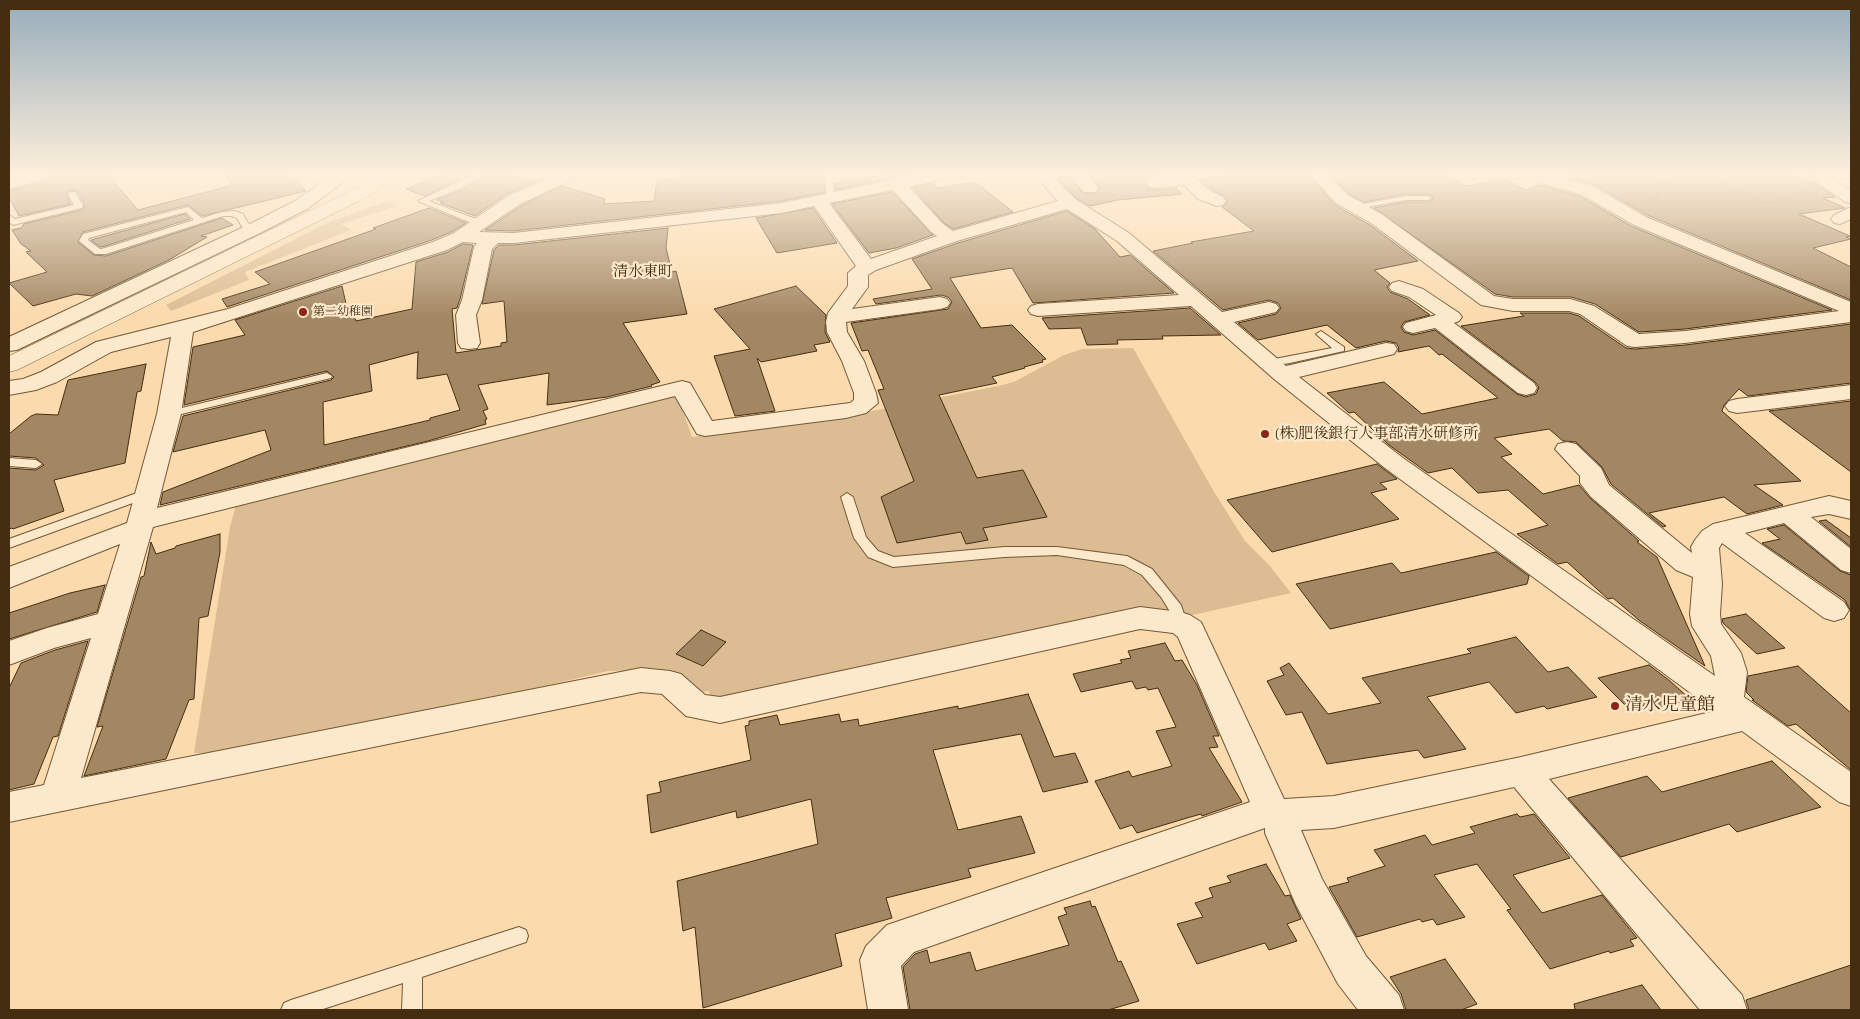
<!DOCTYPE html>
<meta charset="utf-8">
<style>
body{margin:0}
#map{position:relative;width:1860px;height:1019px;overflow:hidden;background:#fbdbae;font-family:Alegreya,serif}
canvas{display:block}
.frame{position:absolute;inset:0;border:10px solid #442d11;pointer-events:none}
</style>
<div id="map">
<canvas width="1860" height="1019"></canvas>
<div class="frame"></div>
</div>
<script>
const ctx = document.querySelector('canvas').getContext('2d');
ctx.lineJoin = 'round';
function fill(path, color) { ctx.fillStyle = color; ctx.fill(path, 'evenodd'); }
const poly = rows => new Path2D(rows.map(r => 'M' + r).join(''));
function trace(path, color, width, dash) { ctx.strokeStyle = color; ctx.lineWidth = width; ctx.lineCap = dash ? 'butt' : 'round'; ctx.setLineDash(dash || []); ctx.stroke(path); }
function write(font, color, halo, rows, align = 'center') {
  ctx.font = font + ' Alegreya,"Noto Serif JP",serif'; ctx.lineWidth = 4.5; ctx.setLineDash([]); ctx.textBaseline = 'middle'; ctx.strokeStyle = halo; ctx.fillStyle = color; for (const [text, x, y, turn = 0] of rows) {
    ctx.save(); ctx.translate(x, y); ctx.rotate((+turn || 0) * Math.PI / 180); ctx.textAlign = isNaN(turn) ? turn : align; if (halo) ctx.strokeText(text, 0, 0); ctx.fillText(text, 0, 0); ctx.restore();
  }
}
fill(poly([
 [387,201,397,206,341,224,351,230,245,272,249,280,171,311,166,305,327,223],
 [1133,348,1213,490,1245,541,1270,566,1291,593,1193,615,1158,612,718,702,711,699,709,691,702,692,672,675,654,670,608,671,545,686,209,753,194,753,230,527,236,505,677,394,692,437,872,411,998,386,1014,382,1064,355,1082,349]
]), '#dcbd93');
const building = poly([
 [53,175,108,175,138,210,233,185,224,175,290,175,306,191,202,216,188,205,83,232,78,242,94,255,106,256,222,218,233,225,201,236,207,237,169,260,92,296,76,294,33,306,9,283,47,272,26,252,31,251,21,244,12,230,21,228,24,224,82,210,85,205,77,191,69,190,66,195,71,204,19,216,9,197,9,191,50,180,53,175],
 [439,175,468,175,425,196,406,189,439,175],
 [485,175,510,175,537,181,507,194,475,216,440,203,444,202,437,200,462,190,485,175],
 [682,175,823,175,825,192,782,201,514,231,485,230,521,206,562,186,605,199,604,204,654,201,657,180,682,178,682,175],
 [883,175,906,175,835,190,835,183,883,175],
 [1090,175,1160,175,1147,178,1145,182,1147,188,1155,190,1176,188,1182,194,1118,200,1090,206,1076,198,1057,178,1069,177,1083,193,1096,194,1099,187,1090,175],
 [1234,175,1308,175,1335,205,1370,225,1418,261,1374,270,1390,283,1387,287,1390,292,1408,299,1430,315,1404,322,1401,327,1404,332,1413,335,1435,330,1517,394,1526,397,1536,394,1539,387,1535,382,1461,326,1524,316,1520,313,1569,313,1579,316,1626,348,1635,349,1685,345,1851,324,1851,383,1748,396,1739,389,1724,405,1722,411,1801,481,1754,485,1783,505,1747,514,1724,497,1649,513,1666,526,1663,527,1611,484,1602,467,1576,442,1563,441,1549,429,1494,438,1512,454,1501,457,1543,494,1579,485,1590,498,1639,541,1637,542,1657,557,1705,666,1640,621,1613,598,1608,599,1567,562,1558,564,1517,534,1548,525,1508,490,1478,493,1452,468,1428,473,1389,445,1354,412,1349,413,1327,393,1384,382,1422,414,1498,398,1442,354,1439,355,1429,346,1398,352,1399,348,1396,343,1386,341,1356,348,1327,325,1258,340,1238,323,1276,314,1281,308,1278,303,1269,300,1223,310,1153,251,1193,243,1191,242,1254,231,1222,207,1228,201,1224,196,1211,189,1199,179,1234,175],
 [1331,175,1447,175,1466,186,1505,179,1525,190,1540,185,1581,197,1633,227,1832,310,1685,329,1639,332,1595,304,1571,297,1513,297,1495,294,1374,208,1406,202,1428,202,1434,199,1433,196,1428,194,1406,194,1364,202,1349,194,1331,175],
 [1571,175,1794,175,1816,184,1835,197,1823,198,1845,208,1799,214,1850,236,1846,237,1851,239,1813,248,1851,267,1851,300,1647,215,1595,185,1565,177,1571,175],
 [975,182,1013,212,953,229,944,223,913,188,932,183,938,188,975,182],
 [892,192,933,235,896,248,869,253,832,204,892,192],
 [429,208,466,223,453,231,432,240,227,307,222,299,270,284,255,272,376,229,373,228,429,208],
 [813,208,837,243,777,253,756,218,813,208],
 [1067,211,1095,229,1120,257,1130,255,1174,293,1033,303,1012,268,950,278,981,328,1012,325,1046,359,1042,360,1043,362,1024,367,1025,368,992,377,997,383,939,395,977,478,1023,470,1047,517,983,528,988,540,966,544,961,532,897,543,881,497,914,481,878,390,884,389,868,350,862,351,851,323,948,309,952,302,948,297,941,295,876,304,873,299,932,289,912,259,958,243,1067,211],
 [185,214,190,219,105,246,100,247,91,240,185,214],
 [668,228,666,248,672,272,676,271,687,314,623,323,660,382,651,385,652,386,607,397,547,405,549,373,478,385,488,409,483,411,487,419,485,420,486,424,428,441,160,505,163,492,271,450,265,430,173,452,183,416,331,380,334,377,327,371,184,405,193,347,245,335,235,320,342,286,349,317,354,316,356,321,412,309,416,262,448,252,463,244,473,245,460,299,457,308,452,309,456,353,501,346,501,343,507,342,504,301,482,304,494,250,499,245,514,245,668,228],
 [418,352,417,379,447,374,460,410,430,418,430,420,324,445,323,402,372,391,369,365,418,352],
 [796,286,826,315,825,332,830,342,814,345,817,351,761,362,757,358,775,411,735,416,714,356,750,349,714,309,796,286],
 [1190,308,1221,335,1162,336,1163,339,1117,340,1118,344,1087,345,1081,328,1049,329,1042,318,1190,308],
 [146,364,141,391,137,392,125,463,54,480,64,511,13,529,12,528,9,529,9,468,36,470,44,465,36,458,9,456,9,434,31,416,36,414,58,415,68,380,146,364],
 [1851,401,1851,472,1769,411,1851,401],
 [1377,464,1397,479,1380,483,1387,489,1371,493,1399,519,1272,552,1227,500,1377,464],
 [1826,520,1851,538,1851,547,1819,521,1826,520],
 [1784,525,1840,571,1851,575,1851,612,1845,600,1762,543,1780,539,1767,529,1784,525],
 [220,534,220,552,208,616,199,618,194,699,189,700,166,759,84,776,103,726,97,727,141,577,144,576,151,542,156,554,175,548,176,546,220,534],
 [1496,552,1529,576,1527,584,1330,629,1296,584,1392,563,1401,573,1496,552],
 [105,585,97,612,9,639,9,613,70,593,105,585],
 [1746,614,1770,635,1785,648,1757,654,1723,623,1722,619,1746,614],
 [701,630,726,642,703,666,676,654,701,630],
 [1516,637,1548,672,1568,667,1597,697,1547,709,1544,706,1516,713,1489,682,1427,697,1466,749,1424,758,1418,750,1327,764,1302,712,1286,715,1267,681,1284,675,1280,668,1289,663,1328,714,1381,703,1362,678,1471,653,1467,649,1516,637],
 [88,641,58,736,53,737,34,784,9,790,9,688,21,663,55,650,88,641],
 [1165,643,1175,661,1182,660,1197,685,1219,736,1213,736,1218,747,1209,748,1242,802,1202,816,1201,814,1187,818,1137,833,1132,825,1120,829,1095,781,1129,771,1132,777,1172,766,1156,731,1176,727,1158,688,1148,690,1146,687,1136,689,1132,681,1081,692,1073,674,1122,663,1120,660,1131,658,1128,651,1165,643],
 [1649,665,1670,681,1690,699,1650,710,1645,705,1630,710,1598,678,1649,665],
 [1798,666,1851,713,1851,770,1796,724,1788,726,1752,700,1754,700,1746,692,1748,676,1798,666],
 [1028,694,1054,757,1075,753,1088,782,1043,792,1021,734,933,750,958,830,1021,816,1035,853,968,869,971,877,886,898,892,918,835,934,842,966,703,1008,695,927,683,931,677,881,818,844,811,799,737,818,736,811,651,833,647,795,661,792,659,782,751,760,745,726,749,725,749,721,777,715,780,725,839,714,841,722,858,719,859,726,958,706,958,709,1028,694],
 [1772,761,1821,807,1737,832,1729,824,1621,857,1568,798,1647,776,1662,792,1772,761],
 [1517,814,1520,817,1534,814,1570,858,1513,875,1542,913,1602,895,1637,938,1630,940,1634,946,1610,953,1609,951,1550,969,1507,910,1511,909,1477,864,1434,875,1465,917,1437,925,1433,919,1422,922,1420,919,1357,937,1329,887,1349,882,1347,878,1385,866,1374,850,1425,835,1432,845,1475,833,1470,827,1517,814],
 [1266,864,1285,896,1290,895,1301,919,1287,924,1297,941,1269,950,1265,943,1197,964,1177,924,1203,917,1195,903,1213,897,1209,888,1231,882,1227,876,1266,864],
 [1090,901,1092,907,1095,906,1118,962,1121,961,1139,1001,1108,1010,910,1010,903,967,915,954,927,950,930,963,970,952,976,971,1069,945,1058,917,1067,914,1064,908,1090,901],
 [1445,959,1477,1004,1461,1010,1406,1010,1401,994,1390,977,1445,959],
 [1851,965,1851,1010,1749,1010,1746,1000,1851,965],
 [1642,985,1661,1010,1575,1010,1574,1004,1642,985]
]);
fill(building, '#a38763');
trace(building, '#442d11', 1);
const service = poly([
 [473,175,483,175,461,188,429,201,473,218,485,219,485,223,469,222,418,201,473,175],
 [825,175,833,175,834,201,827,199,825,175],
 [69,192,75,192,83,206,82,208,13,225,9,222,9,215,15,219,74,205,68,194,69,192],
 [1406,196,1428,196,1432,198,1428,200,1406,200,1357,209,1353,207,1357,205,1406,196],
 [188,207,202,218,222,212,235,211,243,214,248,223,258,229,254,232,242,227,237,218,231,216,223,216,106,254,95,254,79,241,83,234,188,207],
 [186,212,194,220,105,248,100,249,88,240,89,238,186,212],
 [1321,331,1344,347,1344,351,1290,363,1269,366,1264,363,1269,360,1332,348,1316,334,1321,331],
 [327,373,332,376,331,378,169,417,163,414,165,412,327,373],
 [9,458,36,460,42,464,36,468,9,466,9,458],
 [148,489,154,493,152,496,9,548,9,539,148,489],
 [847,493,853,497,866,537,878,551,894,557,1004,547,1057,547,1127,556,1152,569,1181,605,1187,623,1185,627,1180,628,1175,627,1169,610,1161,597,1142,575,1124,565,1057,555,1004,557,893,567,868,557,854,538,841,497,847,493],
 [519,927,526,930,528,936,526,942,422,977,422,1010,402,1010,403,983,320,1010,281,1010,284,1003,291,1000,519,927]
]);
const minor = poly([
 [23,175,51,175,49,178,9,189,9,179,23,175],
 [332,175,353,175,307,209,260,233,17,350,9,351,9,337,248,225,295,201,332,175],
 [556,175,578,175,576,178,520,204,479,232,514,233,782,203,916,175,949,175,947,178,909,187,943,224,953,231,1058,201,1034,175,1051,175,1075,199,1129,233,1222,312,1269,302,1276,304,1279,308,1276,312,1234,322,1286,366,1386,343,1394,344,1397,349,1394,354,1299,377,1403,458,1715,676,1711,656,1692,626,1690,614,1693,577,1676,570,1591,497,1580,483,1580,476,1555,449,1558,444,1567,442,1576,444,1601,468,1609,485,1692,553,1691,547,1695,540,1702,531,1713,524,1829,496,1851,501,1851,519,1829,514,1811,517,1851,549,1851,573,1841,570,1784,523,1745,533,1844,602,1849,610,1844,618,1834,621,1824,618,1722,543,1719,548,1722,584,1720,614,1721,624,1741,653,1747,672,1744,697,1851,772,1851,806,1839,802,1742,731,1549,779,1742,995,1747,1010,1700,1010,1514,787,1334,828,1301,830,1322,879,1366,956,1399,995,1404,1010,1358,1010,1338,984,1296,905,1265,833,1265,828,914,952,901,966,908,1010,868,1010,860,960,866,946,887,925,1250,802,1178,637,1173,633,1140,629,720,723,686,716,662,694,641,692,9,822,9,792,44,785,91,638,54,648,9,665,9,641,47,628,98,614,120,544,9,588,9,567,127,523,157,414,171,337,111,352,57,382,36,390,9,395,9,381,23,379,41,372,96,342,228,309,433,242,454,233,508,196,556,175],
 [893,190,931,232,937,236,871,259,829,203,893,190],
 [814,206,856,266,848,273,848,286,828,313,826,322,827,332,842,361,854,393,854,400,850,403,712,421,690,383,682,381,157,508,181,414,193,332,447,250,463,242,477,243,474,247,462,300,456,315,458,343,461,348,469,349,477,348,480,343,476,315,482,300,492,249,498,243,514,243,782,213,814,206],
 [1067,209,1117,241,1179,295,1038,304,1031,306,1028,310,1031,314,1038,316,1191,306,1274,379,1385,468,1715,711,1521,757,1334,796,1284,799,1201,622,1190,615,1180,612,1140,607,720,697,705,695,681,674,670,671,641,668,81,778,153,527,675,396,697,434,705,436,846,418,866,413,878,403,876,393,864,361,847,332,846,322,940,309,947,307,950,303,947,299,940,297,852,309,868,287,868,275,876,270,957,241,1067,209],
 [1070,175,1087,175,1098,188,1096,192,1084,192,1070,175],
 [1174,175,1192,175,1210,191,1223,197,1226,201,1223,205,1217,206,1198,199,1184,185,1155,188,1149,187,1147,183,1149,179,1174,175],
 [1310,175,1328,175,1348,195,1383,215,1494,296,1513,299,1570,299,1577,301,1594,306,1639,334,1685,331,1839,311,1634,225,1582,195,1534,181,1532,178,1534,175,1549,175,1594,187,1646,217,1851,302,1851,322,1685,343,1635,347,1627,346,1580,314,1569,311,1513,311,1481,305,1371,223,1336,203,1310,175],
 [1832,175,1830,177,1851,191,1851,203,1845,202,1809,176,1832,175],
 [1851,207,1851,219,1840,224,1834,223,1831,219,1834,215,1851,207],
 [1399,281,1423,289,1459,313,1462,317,1459,321,1454,323,1534,383,1537,388,1534,393,1526,395,1518,393,1435,328,1413,333,1406,331,1403,327,1406,323,1436,315,1409,297,1392,291,1389,287,1392,283,1399,281],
 [1851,385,1851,399,1737,413,1729,411,1725,406,1729,401,1737,399,1851,385]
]);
const tertiary = poly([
 [378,175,398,175,367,197,17,370,9,372,9,356,355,189,378,175]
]);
trace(service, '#725838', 2);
trace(minor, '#725838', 2);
trace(tertiary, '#725838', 1);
trace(poly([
 [1723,184,1763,202,1770,203,1794,197,1807,190],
 [1647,201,1661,196,1652,186,1674,181]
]), '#442d11', 2, [0.5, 2]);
fill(service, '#fce8ca');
fill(minor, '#fce8ca');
fill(tertiary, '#fce8ca');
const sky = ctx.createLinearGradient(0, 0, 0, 318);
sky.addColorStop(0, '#97acbc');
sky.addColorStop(0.55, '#fdefdb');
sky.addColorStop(1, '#fdefdb00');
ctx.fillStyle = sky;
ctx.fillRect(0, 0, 1860, 318);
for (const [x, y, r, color] of [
 [303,312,5,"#8f2418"],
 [1265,434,5,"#8f2418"],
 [1615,706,5,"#8f2418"]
]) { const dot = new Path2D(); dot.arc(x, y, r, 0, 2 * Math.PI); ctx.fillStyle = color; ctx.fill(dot); trace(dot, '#fce8ca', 2); }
write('12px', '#442d11', '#fce8ca', [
 ["第二幼稚園",313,312]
], 'left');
write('15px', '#442d11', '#fce8ca', [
 ["清水東町",643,272]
]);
write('15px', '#442d11', '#fce8ca', [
 ["(株)肥後銀行人事部清水研修所",1275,434]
], 'left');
write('18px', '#442d11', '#fce8ca', [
 ["清水児童館",1625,706]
], 'left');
</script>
